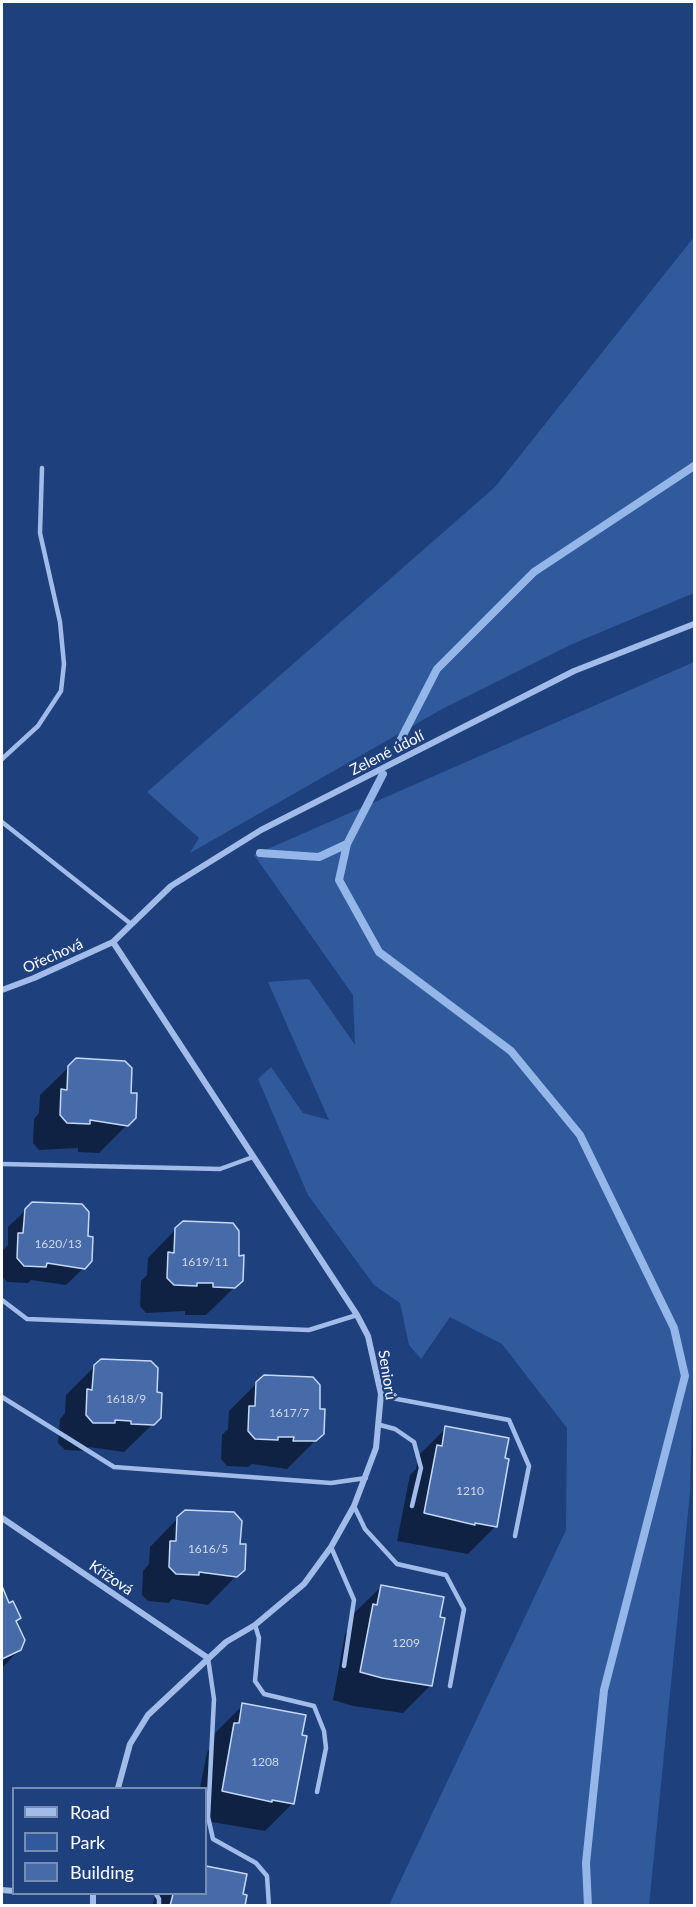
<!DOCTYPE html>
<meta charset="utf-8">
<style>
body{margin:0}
#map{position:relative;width:696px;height:1907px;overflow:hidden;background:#1e417e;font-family:Lato,sans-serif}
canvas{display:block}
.frame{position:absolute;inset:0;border:3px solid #fff;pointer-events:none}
.legend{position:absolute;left:12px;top:1787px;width:195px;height:108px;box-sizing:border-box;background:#1e417e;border:2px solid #788db2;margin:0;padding:8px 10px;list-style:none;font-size:18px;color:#fff}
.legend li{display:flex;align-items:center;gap:12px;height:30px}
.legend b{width:30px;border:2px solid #788db2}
</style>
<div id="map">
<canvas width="696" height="1907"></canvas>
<div class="frame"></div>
<ul class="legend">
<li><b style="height:8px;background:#a1bce8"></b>Road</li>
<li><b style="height:16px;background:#315a9c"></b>Park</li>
<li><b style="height:16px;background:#466ba8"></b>Building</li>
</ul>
</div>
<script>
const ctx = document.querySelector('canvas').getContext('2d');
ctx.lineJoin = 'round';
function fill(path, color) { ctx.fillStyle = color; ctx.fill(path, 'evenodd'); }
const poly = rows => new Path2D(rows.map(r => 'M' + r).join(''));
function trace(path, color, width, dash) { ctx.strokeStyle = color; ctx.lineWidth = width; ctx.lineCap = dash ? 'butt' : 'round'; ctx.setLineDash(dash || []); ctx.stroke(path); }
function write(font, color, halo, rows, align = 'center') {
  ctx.font = font + ' Lato,sans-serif'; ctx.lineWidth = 4.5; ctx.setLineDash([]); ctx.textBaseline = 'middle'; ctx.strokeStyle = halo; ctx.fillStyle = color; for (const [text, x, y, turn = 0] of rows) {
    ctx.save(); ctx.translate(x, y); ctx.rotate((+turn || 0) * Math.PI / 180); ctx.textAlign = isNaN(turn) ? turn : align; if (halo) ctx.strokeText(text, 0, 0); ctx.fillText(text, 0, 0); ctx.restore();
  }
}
fill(poly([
 [694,237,694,593,570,645,444,708,190,853,199,838,147,792,495,487],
 [694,662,694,1341,690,1492,649,1905,389,1905,566,1530,567,1428,502,1344,450,1317,421,1359,409,1345,400,1303,374,1285,308,1195,258,1079,271,1067,303,1113,329,1120,268,982,309,979,355,1045,353,995,254,855]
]), '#315a9c');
fill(poly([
 [69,1067,130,1094,134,1118,99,1153,78,1152,78,1148,39,1150,33,1143,34,1119,39,1113,40,1095],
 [26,1210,91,1261,66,1285,31,1280,28,1283,7,1282,2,1276,2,1251,8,1245,8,1227],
 [176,1229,237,1257,242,1280,206,1315,185,1315,185,1311,146,1313,140,1306,141,1281,147,1275,148,1258],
 [95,1366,156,1394,160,1417,124,1452,89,1447,86,1451,65,1450,58,1443,60,1419,65,1413,66,1395],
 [257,1383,318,1410,322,1434,287,1469,252,1464,248,1467,227,1466,221,1459,222,1435,228,1429,229,1411],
 [446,1428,496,1526,468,1554,397,1541,410,1475,416,1469,418,1456],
 [178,1518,239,1545,243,1569,208,1605,172,1599,169,1603,148,1601,142,1595,143,1571,149,1564,150,1547],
 [381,1587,439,1618,431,1685,403,1713,353,1706,333,1700,345,1634,351,1628,353,1614],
 [2,1590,15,1622,20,1649,2,1668],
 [243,1705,293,1803,265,1831,206,1821,206,1788,200,1788,207,1752,212,1747,215,1733],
 [206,1867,245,1875,241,1895,244,1906,153,1906,155,1894,206,1894]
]), '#0007');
trace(poly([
 [401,739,437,669,534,572,694,466],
 [347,844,339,880,379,952,511,1051,580,1135,674,1328,685,1376,604,1690,586,1863,588,1906],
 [260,853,319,857,347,844,383,774]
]), '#95b6e9', 8);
const building = poly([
 [76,1058,125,1061,132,1068,131,1093,137,1093,136,1118,128,1126,90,1120,90,1124,67,1123,60,1115,61,1089,67,1090,68,1066,76,1058],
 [32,1202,82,1204,89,1212,88,1236,93,1237,92,1261,85,1269,47,1263,46,1267,24,1266,17,1258,18,1233,23,1233,25,1209,32,1202],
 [183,1221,233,1223,239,1231,239,1256,244,1255,243,1281,235,1288,213,1287,213,1283,197,1283,197,1286,174,1285,167,1278,168,1252,174,1253,175,1228,183,1221],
 [101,1359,151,1361,158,1368,157,1392,162,1393,161,1418,154,1425,131,1424,131,1421,115,1420,115,1423,93,1423,86,1415,87,1389,92,1390,94,1365,101,1359],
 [264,1375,313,1377,320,1385,320,1409,325,1409,324,1434,316,1441,293,1441,294,1437,278,1437,278,1440,255,1439,248,1431,249,1406,255,1406,256,1382,264,1375],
 [445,1426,509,1438,505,1458,509,1459,497,1527,475,1523,475,1525,424,1513,437,1445,442,1446,445,1426],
 [185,1510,234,1512,242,1521,240,1544,246,1544,245,1570,237,1577,199,1572,199,1575,176,1574,169,1567,170,1541,176,1541,177,1517,185,1510],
 [381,1585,444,1597,440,1617,445,1618,432,1686,382,1678,360,1672,373,1604,377,1605,381,1585],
 [2,1586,9,1603,13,1601,21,1618,16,1621,25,1640,21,1650,2,1659,2,1586],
 [242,1703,306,1715,302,1735,307,1736,294,1804,272,1800,272,1802,222,1791,234,1723,239,1723,242,1703],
 [206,1866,247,1874,243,1894,247,1895,245,1906,170,1906,173,1894,206,1894,206,1866]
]);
fill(building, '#466ba8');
trace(building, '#c5d8f6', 1.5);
trace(poly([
 [2,759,38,726,61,691,64,664,60,622,40,533,42,468],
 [2,822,131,924],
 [2,1164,220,1169,253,1157],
 [2,1300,27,1319,309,1330,357,1315],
 [381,1394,397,1399,509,1420,529,1466,515,1536],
 [2,1397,114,1467,331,1483,366,1478],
 [380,1425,395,1429,414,1442,421,1468,412,1506],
 [354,1506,365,1529,397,1564,446,1575,464,1609,450,1686],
 [331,1547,354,1600,344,1666],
 [255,1625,259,1638,255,1681,264,1694,314,1706,324,1731,326,1748,317,1792],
 [208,1658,214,1699,208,1817,213,1839,256,1863,267,1876,269,1906],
 [156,1894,159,1899,159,1906]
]), '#a1bce8', 4.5);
trace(poly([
 [113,942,357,1315,368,1336,381,1394,376,1448,354,1506,331,1547,304,1584,255,1625,226,1642,148,1715,130,1744,118,1788],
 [2,990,34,978,113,942,171,886,261,830,574,671,694,624],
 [2,1518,208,1658],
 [2,1890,14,1891],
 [93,1894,93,1906]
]), '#a1bce8', 6);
write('12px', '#d1dae9', null, [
 ["1620/13",58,1244],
 ["1619/11",205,1262],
 ["1618/9",126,1399],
 ["1617/7",289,1413],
 ["1210",470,1491],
 ["1616/5",208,1549],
 ["1209",406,1643],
 ["1208",265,1762]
]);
write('15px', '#fff', '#1e417e', [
 ["Zelené údolí",387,753,-27],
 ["Ořechová",53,956,-24],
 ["Seniorů",387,1375,81],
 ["Křížová",111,1578,34]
]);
</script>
